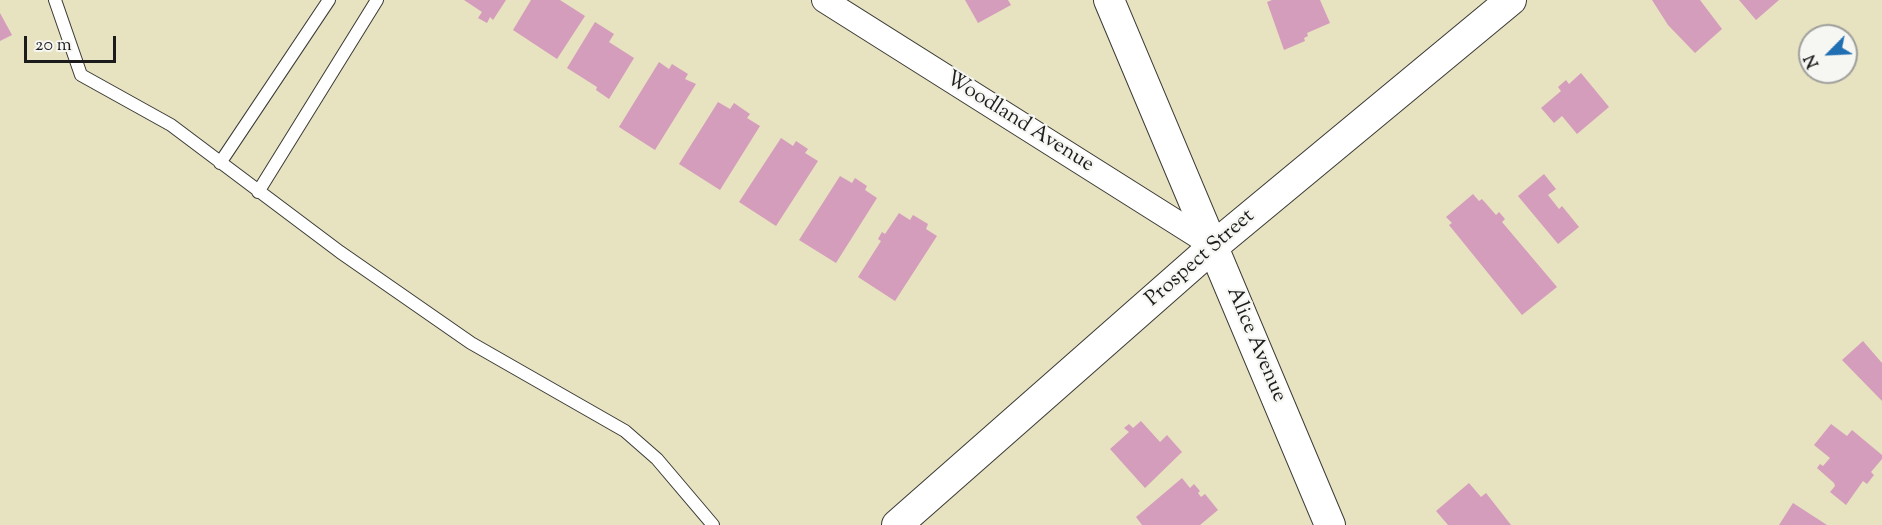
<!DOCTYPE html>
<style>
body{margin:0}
#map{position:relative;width:1882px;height:525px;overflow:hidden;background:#e7e2c0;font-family:"Sorts Mill Goudy",serif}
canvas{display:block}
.north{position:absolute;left:1798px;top:24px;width:60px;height:60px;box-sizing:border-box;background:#f6f6f2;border:2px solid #9f9f9c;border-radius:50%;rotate:246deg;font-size:16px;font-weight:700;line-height:24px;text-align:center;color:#1c1c1c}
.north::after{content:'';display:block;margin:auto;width:21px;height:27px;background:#1f6fb2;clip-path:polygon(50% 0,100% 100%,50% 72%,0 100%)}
.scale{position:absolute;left:24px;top:36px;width:92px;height:27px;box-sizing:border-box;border:3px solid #1c1c1c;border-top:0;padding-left:8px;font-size:18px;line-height:21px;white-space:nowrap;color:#1c1c1c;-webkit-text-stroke:4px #f6f6f2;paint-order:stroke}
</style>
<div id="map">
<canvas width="1882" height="525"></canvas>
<div class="north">N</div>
<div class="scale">20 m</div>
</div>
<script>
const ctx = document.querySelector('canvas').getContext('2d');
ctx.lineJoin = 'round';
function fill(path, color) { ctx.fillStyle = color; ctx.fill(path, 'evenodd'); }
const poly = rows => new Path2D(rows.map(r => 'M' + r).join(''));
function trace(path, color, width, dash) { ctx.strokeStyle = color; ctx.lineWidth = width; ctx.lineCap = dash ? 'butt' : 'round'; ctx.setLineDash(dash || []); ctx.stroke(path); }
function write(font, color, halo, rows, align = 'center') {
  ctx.font = font + ' "Sorts Mill Goudy",serif'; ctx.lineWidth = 4.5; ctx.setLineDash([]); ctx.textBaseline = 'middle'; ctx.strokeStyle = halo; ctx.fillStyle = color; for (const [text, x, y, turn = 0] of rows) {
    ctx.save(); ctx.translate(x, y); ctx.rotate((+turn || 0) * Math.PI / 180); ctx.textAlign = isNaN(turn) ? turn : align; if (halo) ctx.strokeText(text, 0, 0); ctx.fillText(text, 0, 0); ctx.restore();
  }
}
fill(poly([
 [464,0,506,0,493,20,490,17,487,23,478,18,482,12],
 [531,0,560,0,585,16,557,59,513,30],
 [965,0,1008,0,1011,5,978,23],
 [1272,0,1320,0,1330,23,1307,33,1308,36,1304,38,1305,41,1284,50,1267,2],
 [1652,0,1700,0,1722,29,1695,53,1668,25],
 [1739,0,1779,0,1756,20],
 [0,13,12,35,0,41],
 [595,22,614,34,609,42,634,58,609,99,596,90,597,87,567,68],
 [659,62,669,69,672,64,688,74,685,79,696,84,655,150,619,127],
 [1581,73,1609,107,1577,134,1562,116,1554,123,1541,108,1561,91,1558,87,1566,80,1569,84],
 [718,102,730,109,734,103,750,114,747,118,760,126,720,190,679,164],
 [781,138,793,146,796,141,808,149,805,153,818,161,776,226,739,202],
 [1544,174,1556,189,1548,195,1559,209,1562,206,1579,227,1558,244,1518,196],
 [840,176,852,183,855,178,867,186,865,190,877,198,836,263,799,240],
 [1473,194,1479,201,1482,199,1496,215,1499,212,1505,219,1502,222,1557,287,1522,315,1449,225,1452,223,1446,217],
 [899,213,910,220,913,215,928,224,926,229,937,236,895,301,858,277,881,241,878,239,882,232,885,234],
 [1863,341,1882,363,1882,401,1842,360],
 [1141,421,1160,442,1167,435,1182,452,1145,488,1110,449,1129,432,1124,428,1129,424,1133,428],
 [1831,424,1847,436,1852,430,1882,455,1882,459,1871,472,1874,475,1867,484,1863,481,1846,505,1830,492,1835,486,1834,483,1817,468,1820,464,1823,466,1830,458,1814,445],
 [1182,478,1190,488,1194,484,1200,491,1198,493,1201,497,1205,494,1218,510,1200,525,1142,525,1136,517],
 [1469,483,1481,497,1486,493,1511,525,1448,525,1436,511],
 [1793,503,1827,525,1779,525]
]), '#d49dbb');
const service = poly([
 [55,0,81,75,171,125,340,252,471,343,625,431,657,459,713,525],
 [220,163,329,0],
 [258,192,377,0]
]);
const minor = poly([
 [824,0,1214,246]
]);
const tertiary = poly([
 [1109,0,1330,525],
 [897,525,1214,246,1511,0]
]);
trace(service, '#3a3a35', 14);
trace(minor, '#3a3a35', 26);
trace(tertiary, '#3a3a35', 32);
trace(service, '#fff', 12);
trace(minor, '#fff', 24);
trace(tertiary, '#fff', 30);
write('21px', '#1c1c1c', '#f6f6f2', [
 ["Woodland Avenue",1019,123,32],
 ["Prospect Street",1201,259,-41],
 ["Alice Avenue",1255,345,67]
]);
</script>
